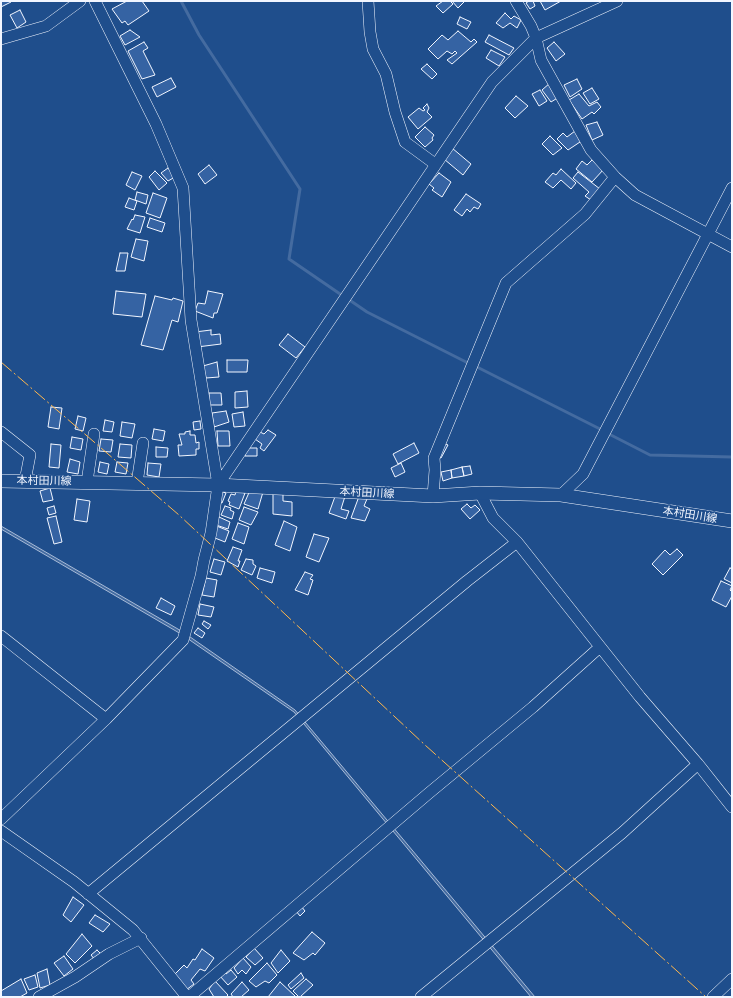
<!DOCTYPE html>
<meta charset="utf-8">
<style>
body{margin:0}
#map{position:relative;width:733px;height:998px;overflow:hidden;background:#1f4e8c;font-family:Montserrat,sans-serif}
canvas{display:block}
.frame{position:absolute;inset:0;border:2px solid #f2f6ff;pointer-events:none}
</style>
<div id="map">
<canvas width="733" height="998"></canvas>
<div class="frame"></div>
</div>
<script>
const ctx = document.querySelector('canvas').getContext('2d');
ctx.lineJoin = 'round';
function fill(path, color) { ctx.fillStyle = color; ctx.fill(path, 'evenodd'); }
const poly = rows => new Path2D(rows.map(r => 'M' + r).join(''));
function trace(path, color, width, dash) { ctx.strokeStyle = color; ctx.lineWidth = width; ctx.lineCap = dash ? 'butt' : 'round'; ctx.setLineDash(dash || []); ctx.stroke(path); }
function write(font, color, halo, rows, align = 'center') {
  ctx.font = font + ' Montserrat,"Noto Sans JP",sans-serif'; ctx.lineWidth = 3; ctx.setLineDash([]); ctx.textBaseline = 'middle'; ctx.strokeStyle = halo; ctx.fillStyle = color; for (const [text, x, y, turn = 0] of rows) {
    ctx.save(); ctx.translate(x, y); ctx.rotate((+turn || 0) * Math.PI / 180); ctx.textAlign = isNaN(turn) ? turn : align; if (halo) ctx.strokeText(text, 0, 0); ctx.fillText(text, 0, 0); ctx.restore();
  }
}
const water = poly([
 [1,526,183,632,295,710,535,997,531,997,294,712,181,634,1,529,1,526]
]);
fill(water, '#446ba0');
trace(water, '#a8bbd7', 1);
trace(poly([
 [181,1,199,35,300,189,289,259,343,296],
 [348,299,367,312,470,364],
 [475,366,602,430],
 [607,433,650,455,732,457]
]), '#446ba0', 3);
const building = poly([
 [1,1,10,1,11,2,1,7,1,1],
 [127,1,142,1,149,11,128,25,125,21,122,23,112,9,127,1],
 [443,1,450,1,453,4,443,13,436,6,443,1],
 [452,1,465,1,458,8,452,1],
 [529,1,533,1,535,6,530,9,526,3,529,1],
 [540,1,561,1,545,10,540,1],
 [20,10,26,22,17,28,10,15,20,10],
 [505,13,511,19,514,16,521,20,517,28,510,23,503,28,496,23,505,13],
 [460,17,471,22,467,29,457,24,460,17],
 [130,30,140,37,125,45,120,36,130,30],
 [458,31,471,42,474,39,477,42,452,64,447,60,457,53,455,51,452,54,447,51,438,59,428,49,442,35,448,40,458,31],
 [489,35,514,48,509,55,485,42,489,35],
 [144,42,148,48,143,51,155,75,142,79,128,51,144,42],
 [554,42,565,54,556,61,547,48,554,42],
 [491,50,505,57,499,66,486,58,491,50],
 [427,64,437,74,432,79,421,69,427,64],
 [171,78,176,87,157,97,152,87,171,78],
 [577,79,582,89,570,97,564,85,577,79],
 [550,83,559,97,551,102,542,90,550,83],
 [592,88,599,99,590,104,583,93,592,88],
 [540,90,547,101,539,106,532,94,540,90],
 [579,94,589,106,597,102,601,107,594,114,592,112,582,119,569,100,579,94],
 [516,96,528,106,515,118,505,108,516,96],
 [427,104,429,108,427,112,432,117,418,129,408,117,419,108,423,111,425,110,423,108,427,104],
 [597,122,603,135,592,140,586,125,597,122],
 [425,127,434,135,432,138,433,140,425,147,415,137,425,127],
 [575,131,583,140,568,150,557,139,563,133,567,137,575,131],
 [550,136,562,148,553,155,542,144,550,136],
 [452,148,471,164,463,175,444,159,452,148],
 [592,160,604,169,592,182,576,169,582,161,587,165,592,160],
 [209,165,217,175,205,184,198,174,209,165],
 [168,168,175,177,168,181,161,173,168,168],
 [561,169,576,183,571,189,561,180,553,188,545,182,553,173,556,175,561,169],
 [155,171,167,183,159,190,149,177,155,171],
 [132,172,142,176,135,190,126,185,132,172],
 [578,172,600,189,591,200,585,196,589,192,573,178,578,172],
 [439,173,451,182,442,197,432,190,434,188,429,184,439,173],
 [137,192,148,195,146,204,135,200,137,192],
 [153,193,167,198,160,218,146,213,153,193],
 [466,194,481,204,478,209,474,207,470,212,467,209,462,216,454,210,466,194],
 [129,198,137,201,134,210,125,207,129,198],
 [135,215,145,217,140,233,127,229,132,219,133,220,135,215],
 [150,218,165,223,162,232,147,227,150,218],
 [136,239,148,241,144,261,131,257,136,239],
 [120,253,128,253,125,271,116,271,120,253],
 [116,291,146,294,142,317,113,314,116,291],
 [208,291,223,294,217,313,214,313,213,318,195,311,198,303,205,304,208,291],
 [155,296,172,300,173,298,183,301,178,322,172,320,163,350,141,345,155,296],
 [211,330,211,335,220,334,221,344,197,347,195,332,211,330],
 [288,334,305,347,296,358,279,345,288,334],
 [227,360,248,360,247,372,227,372,227,360],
 [217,362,219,377,206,378,203,366,217,362],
 [247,391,248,407,235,408,235,392,247,391],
 [209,393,221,393,222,405,209,405,209,393],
 [51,407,62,408,59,429,48,427,51,407],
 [226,411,229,422,214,427,212,413,226,411],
 [243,412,245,426,234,427,232,414,243,412],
 [78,416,86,418,83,431,75,429,78,416],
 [105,420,114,422,112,432,103,431,105,420],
 [200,421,201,429,194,430,193,422,200,421],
 [122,422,135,424,132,438,120,436,122,422],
 [154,429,165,431,163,441,152,439,154,429],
 [268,430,276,435,264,451,260,448,262,444,255,439,260,432,264,434,268,430],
 [190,431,190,435,195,435,196,443,199,442,199,449,196,449,196,455,179,456,178,445,182,445,179,434,185,434,185,432,190,431],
 [217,431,229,431,230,446,218,446,217,431],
 [72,437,83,439,81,450,70,448,72,437],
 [101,439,113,440,111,452,99,451,101,439],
 [439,441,448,445,441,458,433,454,439,441],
 [414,443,419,453,398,464,393,454,414,443],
 [51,444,61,445,59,468,49,467,51,444],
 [120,444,132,445,131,458,118,457,120,444],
 [156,447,168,448,167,457,156,457,156,447],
 [245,448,257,448,257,456,245,456,245,448],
 [70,459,80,462,78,474,67,472,70,459],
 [100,462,109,464,107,474,98,472,100,462],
 [117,462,128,463,126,474,115,472,117,462],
 [148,463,161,464,159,477,147,475,148,463],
 [401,463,405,472,395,477,391,468,401,463],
 [470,466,472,474,464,476,462,467,470,466],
 [462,467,464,476,452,478,451,470,462,467],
 [451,470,452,478,443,481,441,472,451,470],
 [50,488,53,500,43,502,40,491,50,488],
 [251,488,263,492,258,509,244,504,251,488],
 [273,489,283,490,283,501,292,502,292,516,273,514,273,489],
 [220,491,226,493,222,503,217,501,220,491],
 [236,491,245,493,239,509,229,505,230,502,228,501,231,494,235,495,236,491],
 [337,491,346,493,341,509,349,511,346,519,329,513,337,491],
 [361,491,370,492,364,506,370,509,365,521,351,518,361,491],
 [77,499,90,501,87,522,74,520,77,499],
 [467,504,471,508,475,505,480,510,470,519,461,509,467,504],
 [54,506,56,513,49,515,47,508,54,506],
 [225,506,231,508,230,510,234,512,232,519,221,515,225,506],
 [244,507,258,512,251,525,239,520,244,507],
 [56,516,62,542,54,544,47,518,56,516],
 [219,517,230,522,228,529,216,525,219,517],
 [284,521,297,527,290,551,275,545,284,521],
 [238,523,249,527,244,544,232,539,238,523],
 [214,525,229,531,225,542,215,538,214,525],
 [314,534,329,538,319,562,306,557,314,534],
 [233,547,242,550,238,561,240,561,238,567,227,561,233,547],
 [677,549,683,555,663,575,652,564,665,550,670,555,677,549],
 [214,559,225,562,221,575,210,572,214,559],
 [246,559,253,560,253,564,256,566,252,575,241,570,246,559],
 [260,568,275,572,272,583,257,578,260,568],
 [730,568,732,569,732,583,724,579,730,568],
 [305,572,313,575,310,579,313,580,308,595,295,590,305,572],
 [206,578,217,580,214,597,202,595,206,578],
 [721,581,732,586,730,590,732,592,732,596,726,607,712,600,721,581],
 [161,598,175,606,171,615,156,608,161,598],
 [200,604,214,607,211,617,198,615,200,604],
 [204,621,211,625,208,629,202,624,204,621],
 [198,628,205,633,202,638,194,633,198,628],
 [73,897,84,905,71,922,63,915,73,897],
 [301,906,305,911,300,916,296,911,301,906],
 [95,915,110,924,103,932,89,923,95,915],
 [312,932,325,943,315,955,313,953,304,960,293,953,312,932],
 [82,934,92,946,75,963,66,954,82,934],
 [254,948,263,958,255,965,246,957,254,948],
 [202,949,214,958,205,971,200,969,191,980,194,984,186,990,174,975,184,965,187,968,193,959,195,960,202,949],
 [97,950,102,955,95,960,91,955,97,950],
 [281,950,290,961,278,973,271,963,281,950],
 [64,956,73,969,64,976,54,963,64,956],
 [243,958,251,967,246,974,242,970,238,974,234,968,243,958],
 [267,963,277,975,269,983,265,981,256,987,249,981,267,963],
 [47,969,50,985,40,988,37,973,47,969],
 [231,970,237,977,228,985,219,975,224,971,226,974,231,970],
 [301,973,304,978,291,989,288,985,301,973],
 [35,975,38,987,29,990,24,979,35,975],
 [21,979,27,993,20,997,1,997,1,991,21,979],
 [306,979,313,985,300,997,299,997,293,991,306,979],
 [215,981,228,995,226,997,214,997,209,989,215,981],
 [242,982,249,990,241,997,233,997,231,994,242,982],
 [280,982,295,996,294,997,268,997,280,982]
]);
fill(building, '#3563a3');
trace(building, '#f2f6ff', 1);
const minor = poly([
 [368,1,370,32,373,49,386,74,395,112,405,142,435,164],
 [516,1,531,26,536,38,541,60,591,150,615,177,635,195,732,247],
 [1,39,46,26,80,1],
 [1,432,30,455,25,481],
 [87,482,94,434],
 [137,483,143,443],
 [218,485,492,82,536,38,617,1],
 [480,493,493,518,517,542,640,697,698,764,732,807],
 [561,495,583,474,732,188],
 [433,496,435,470,434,458,506,283,585,214,615,177],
 [1,636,106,719],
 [1,819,106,719,183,640,201,576,204,560,211,533,218,485,191,320,183,188,156,124,95,1],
 [1,831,74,882,133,930,187,997],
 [88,894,467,581,517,542],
 [39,997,75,977,109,954,141,938],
 [189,997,429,793,533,707,600,647],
 [421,997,622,833,698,764],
 [713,997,732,979]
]);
const major = poly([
 [1,481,218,485,433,496,480,493,561,495,732,521]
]);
trace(minor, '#f2f6ff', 12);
trace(major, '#f2f6ff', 14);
trace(minor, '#1f4e8c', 11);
trace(major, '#1f4e8c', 13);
trace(poly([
 [1,362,179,515,425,745,706,997]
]), '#ffb74d', 1, [14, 3, 2, 3]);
write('11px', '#f2f6ff', '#1f4e8c', [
 ["本村田川線",44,481,1],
 ["本村田川線",367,493,3],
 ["本村田川線",690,515,9]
]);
</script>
